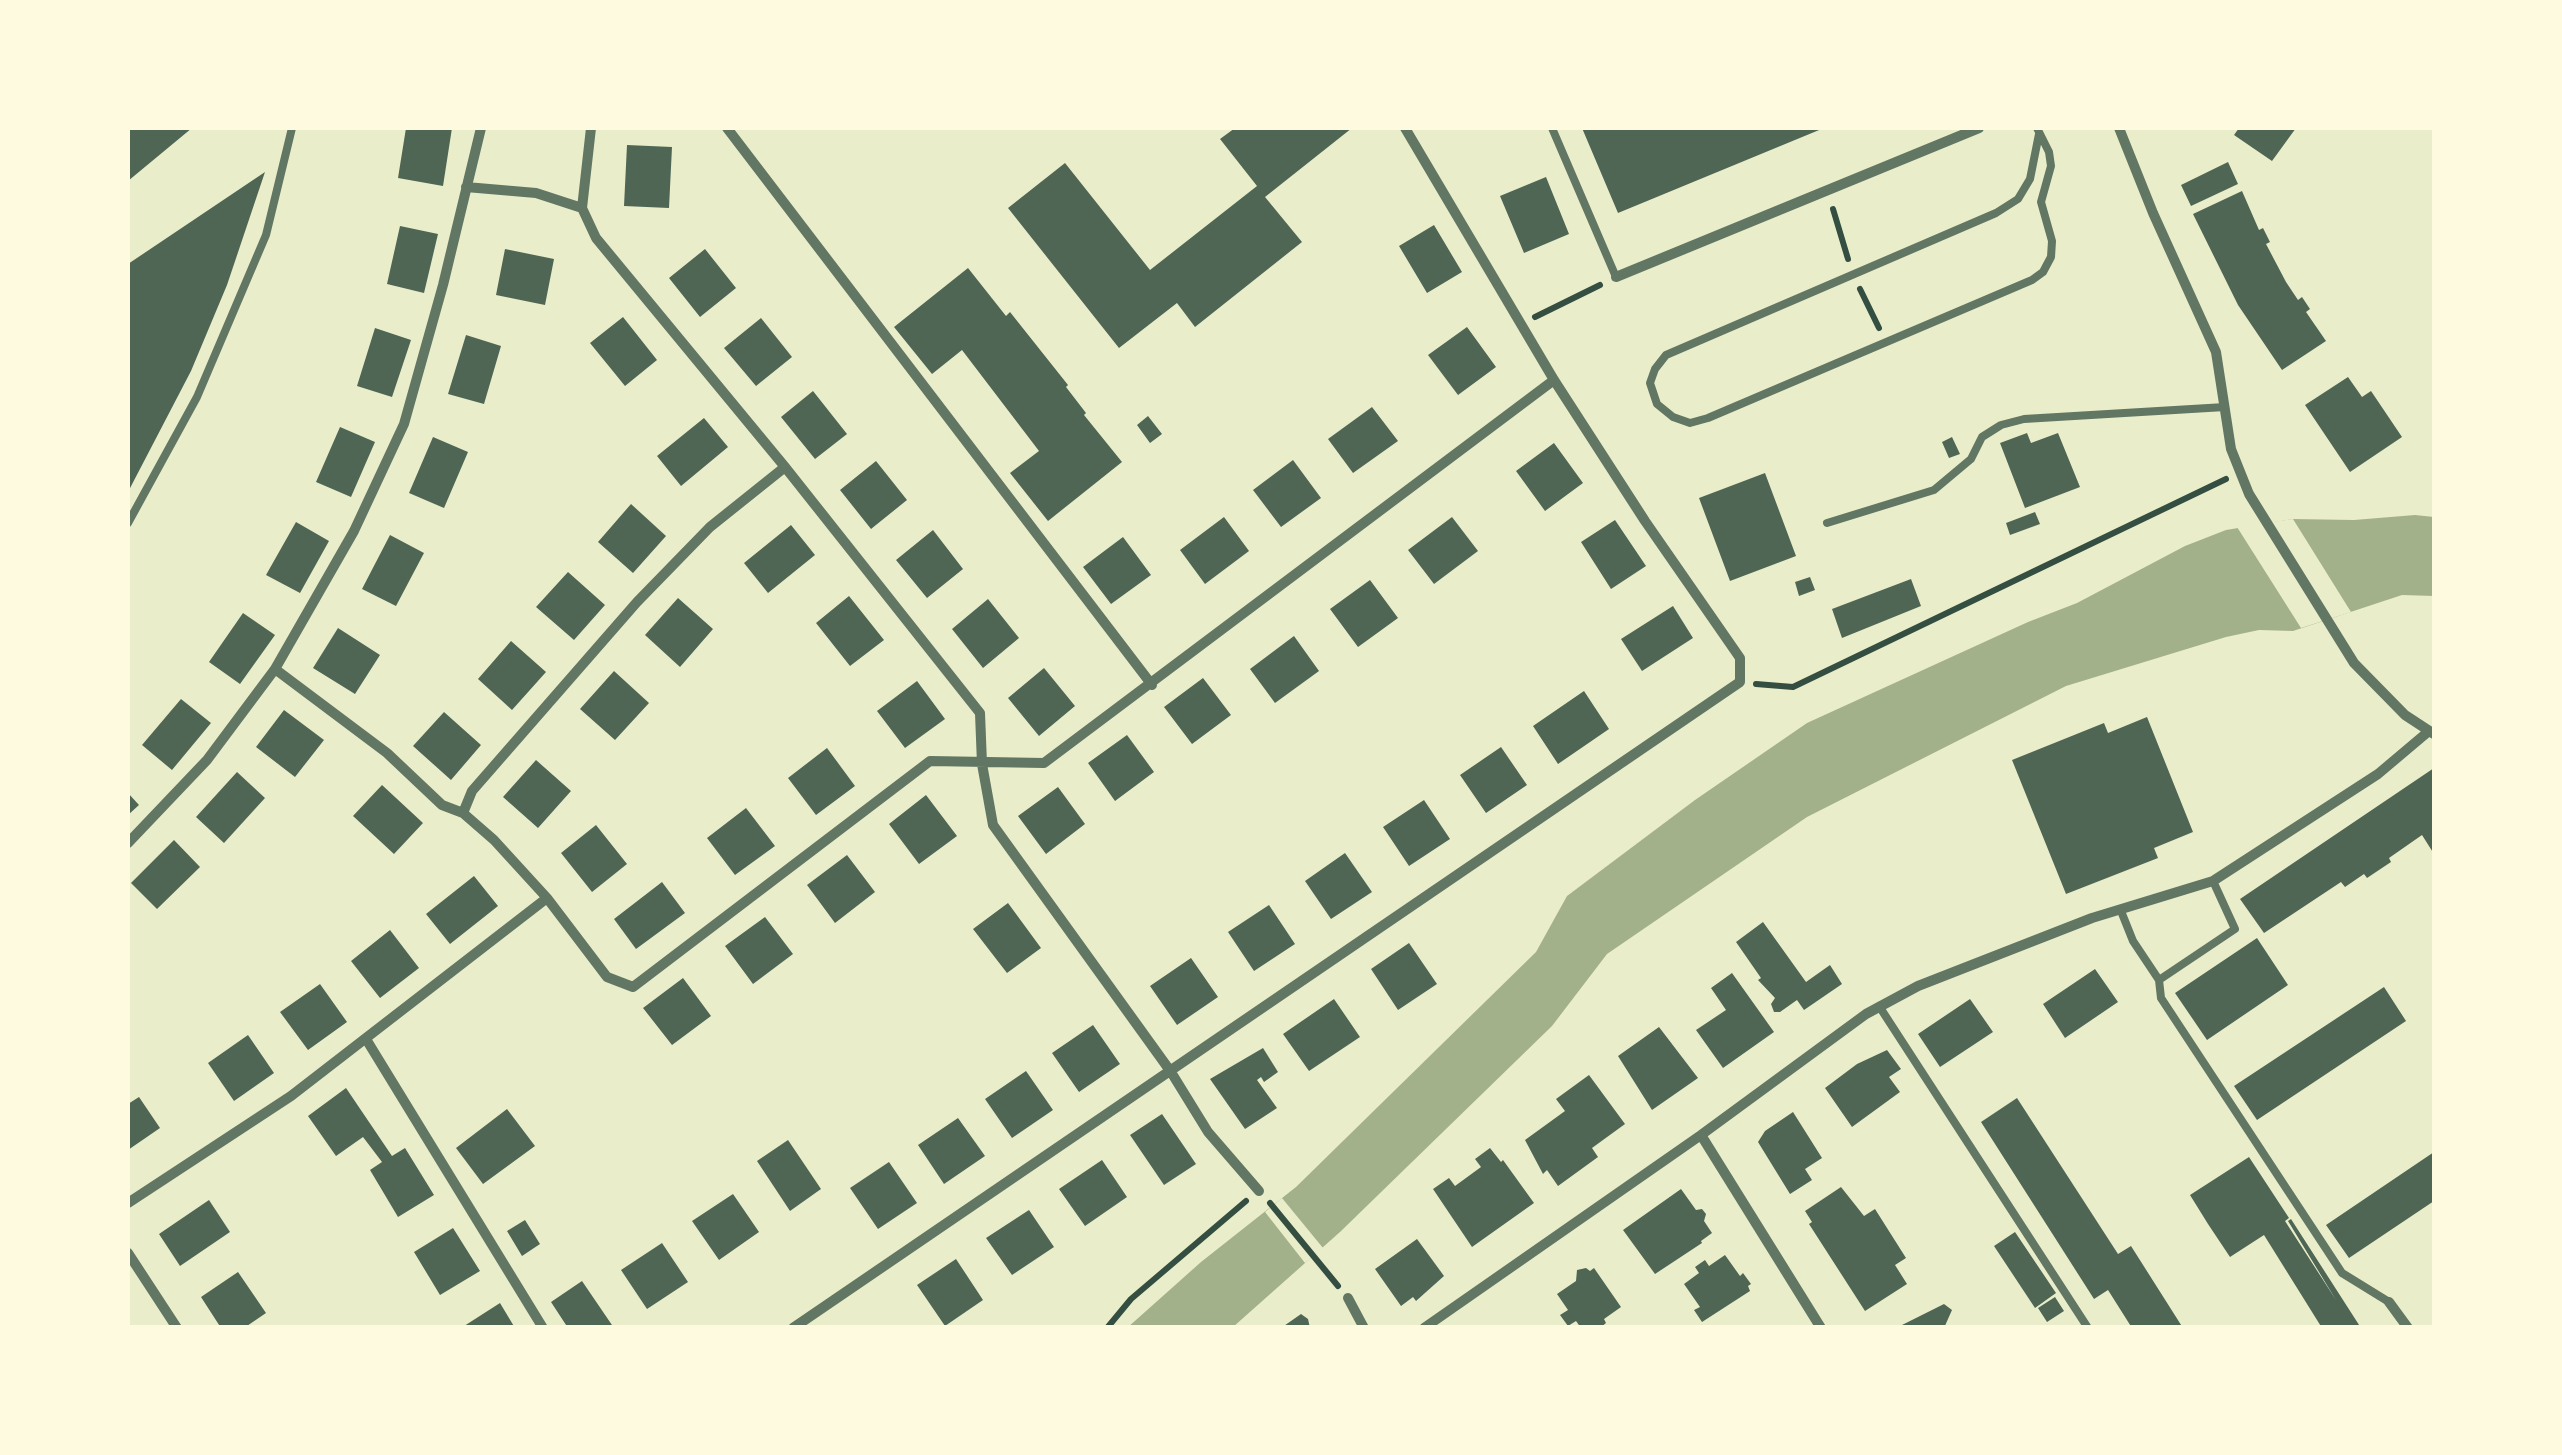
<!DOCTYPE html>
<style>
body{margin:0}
#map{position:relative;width:2562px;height:1455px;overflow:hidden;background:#e9edc9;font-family:Helvetica,sans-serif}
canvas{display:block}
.frame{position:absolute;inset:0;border:130px solid #fefae0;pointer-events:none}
</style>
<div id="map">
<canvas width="2562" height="1455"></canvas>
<div class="frame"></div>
</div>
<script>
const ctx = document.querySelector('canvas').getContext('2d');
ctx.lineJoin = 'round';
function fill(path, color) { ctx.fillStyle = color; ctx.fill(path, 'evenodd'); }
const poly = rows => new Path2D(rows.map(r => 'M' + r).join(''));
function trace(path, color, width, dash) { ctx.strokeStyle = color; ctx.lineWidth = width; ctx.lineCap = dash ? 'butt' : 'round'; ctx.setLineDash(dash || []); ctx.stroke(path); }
fill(poly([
 [2415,515,2434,517,2434,596,2402,595,2293,631,2259,630,2226,637,2066,686,1807,817,1607,954,1552,1026,1340,1232,1233,1327,1127,1328,1201,1262,1296,1187,1536,952,1567,896,1695,800,1807,723,2028,622,2077,603,2185,546,2226,530,2293,519,2354,520]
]), '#a3b18a');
fill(poly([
 [2293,519,2351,612,2301,628,2237,527],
 [1282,1198,1323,1248,1305,1263,1265,1212]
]), '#e9edc9');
fill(poly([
 [128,128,192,128,128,181],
 [406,128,452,128,443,186,398,178],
 [1235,128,1352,128,1265,197,1302,242,1195,327,1177,303,1119,348,1008,208,1065,163,1150,270,1257,186,1220,139],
 [1582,128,1824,128,1618,213],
 [2239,128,2296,128,2272,161,2234,135],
 [627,145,672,147,669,208,624,206],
 [2228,162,2238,184,2191,206,2181,185],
 [265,172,227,285,191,371,128,492,128,264],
 [1546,177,1569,234,1524,253,1500,196],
 [2242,191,2259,230,2263,228,2270,242,2266,244,2286,282,2298,300,2302,297,2310,309,2306,312,2326,341,2282,370,2238,305,2193,214],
 [1434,225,1462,272,1427,293,1399,246],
 [400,226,438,234,424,293,387,284],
 [505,249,554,259,545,305,496,295],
 [705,249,736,288,700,317,669,278],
 [968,268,1006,316,1010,312,1068,385,1066,387,1086,413,1084,415,1122,462,1048,521,1010,473,1039,451,962,350,932,374,894,327],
 [623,317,657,360,625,386,590,343],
 [761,318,792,357,756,386,724,348],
 [1467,327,1496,367,1458,395,1428,355],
 [375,328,411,340,392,397,357,386],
 [466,335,501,346,484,404,448,394],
 [2348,377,2362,397,2371,391,2402,437,2350,472,2305,405],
 [813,391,847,434,815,459,781,417],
 [1372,407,1398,441,1353,473,1328,439],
 [1148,416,1162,434,1150,443,1137,425],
 [704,418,728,447,681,486,657,456],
 [340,427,375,442,351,497,316,482],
 [2027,433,2031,443,2058,433,2080,487,2025,508,2000,443],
 [433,437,468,452,444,508,409,493],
 [1952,437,1960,454,1949,458,1942,442],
 [1554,443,1583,483,1545,511,1516,471],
 [1293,460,1321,498,1281,527,1253,490],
 [876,461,907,500,871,529,840,490],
 [1765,473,1796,556,1730,581,1699,498],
 [631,504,666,536,633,573,598,542],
 [2035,512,2040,524,2010,535,2006,523],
 [1224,517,1249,551,1205,584,1180,550],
 [1452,517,1478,551,1434,584,1408,550],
 [1615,520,1646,566,1611,589,1581,542],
 [296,522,329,541,300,593,266,575],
 [791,525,815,555,768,593,744,563],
 [933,530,963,569,927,598,896,560],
 [390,535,424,553,396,606,362,589],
 [1123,537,1151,575,1111,604,1083,567],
 [568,572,605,605,574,640,536,607],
 [1810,577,1815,590,1799,596,1795,582],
 [1911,579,1921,606,1842,638,1832,609],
 [1370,580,1398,618,1358,647,1330,609],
 [849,596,884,640,850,666,816,623],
 [678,598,713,629,680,667,645,635],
 [988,599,1019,638,983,668,952,629],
 [1673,606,1693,638,1642,671,1621,639],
 [243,613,275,635,240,684,209,662],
 [338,628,380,655,355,694,313,668],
 [1294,636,1319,671,1275,703,1250,669],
 [511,641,546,672,512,710,478,679],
 [1044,668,1075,706,1039,736,1008,698],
 [614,671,649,703,615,740,580,709],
 [1203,678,1231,715,1192,744,1164,707],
 [917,681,945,719,905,748,877,711],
 [1584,691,1609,729,1558,764,1533,726],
 [181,699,211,723,172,770,142,745],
 [284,710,324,740,295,777,256,747],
 [444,712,481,745,451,780,413,746],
 [2147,717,2193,832,2154,848,2158,858,2066,894,2012,760,2104,723,2108,733],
 [1127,735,1154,772,1115,801,1088,763],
 [1501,747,1527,785,1486,813,1460,775],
 [827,748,855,786,816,815,788,778],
 [536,760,571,791,538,828,503,797],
 [2434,768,2434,854,2422,835,2389,858,2391,862,2367,878,2364,874,2345,887,2341,882,2264,933,2240,899],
 [237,772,265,798,224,843,196,817],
 [382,785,423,823,394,854,353,816],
 [1058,787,1085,824,1046,854,1018,816],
 [128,793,139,805,128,815],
 [926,795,957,836,919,864,889,824],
 [1424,800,1450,839,1409,866,1383,827],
 [746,808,775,846,735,875,707,838],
 [596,825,627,864,592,892,561,853],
 [174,840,200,867,157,909,131,883],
 [1345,853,1372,892,1331,919,1305,881],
 [847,855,875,892,835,923,807,885],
 [474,876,498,906,450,944,426,914],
 [662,882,685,913,636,949,614,919],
 [1008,903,1041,948,1007,973,973,929],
 [1269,905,1295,944,1254,971,1228,932],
 [765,917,793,954,753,984,725,946],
 [1763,922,1806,982,1830,965,1842,984,1804,1010,1797,1000,1780,1012,1774,1012,1771,1004,1775,998,1758,980,1761,978,1736,942],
 [390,930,419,968,380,998,351,961],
 [2257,938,2288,985,2207,1040,2175,993],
 [1409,943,1437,984,1398,1010,1371,969],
 [1191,958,1218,997,1177,1025,1150,986],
 [2095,969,2118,1002,2065,1038,2043,1004],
 [1732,973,1774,1032,1723,1068,1696,1030,1726,1010,1711,988],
 [683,978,711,1016,672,1045,643,1008],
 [320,984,347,1022,308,1050,280,1012],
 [2384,987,2406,1021,2257,1120,2234,1086],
 [1334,999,1360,1037,1309,1071,1283,1034],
 [1970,999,1993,1032,1940,1067,1918,1034],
 [1093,1025,1120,1064,1079,1092,1052,1053],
 [1659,1027,1698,1078,1652,1110,1618,1056],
 [248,1035,274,1073,234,1101,208,1063],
 [1263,1048,1278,1072,1264,1082,1261,1077,1257,1080,1277,1108,1245,1129,1210,1079],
 [1887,1050,1901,1069,1889,1077,1900,1092,1852,1127,1825,1088,1857,1064],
 [1026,1071,1053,1110,1012,1138,985,1099],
 [1589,1075,1625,1124,1592,1148,1598,1157,1558,1186,1547,1170,1543,1174,1525,1140,1565,1111,1556,1099],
 [346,1088,392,1156,405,1148,434,1195,398,1217,370,1170,382,1162,363,1137,336,1156,308,1116],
 [139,1097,160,1128,128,1150,128,1104],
 [2017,1098,2118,1254,2131,1246,2183,1328,2132,1328,2108,1290,2094,1299,1981,1122],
 [507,1109,535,1146,483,1184,456,1148],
 [1793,1112,1822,1158,1805,1169,1812,1180,1790,1194,1758,1142,1765,1131],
 [1162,1114,1196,1164,1164,1185,1130,1135],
 [958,1118,985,1156,944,1184,918,1145],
 [788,1140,821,1189,790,1211,757,1161],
 [1490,1148,1501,1162,1503,1160,1534,1203,1472,1247,1433,1189,1449,1178,1455,1186,1481,1167,1475,1159],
 [2434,1152,2434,1201,2349,1258,2326,1225],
 [2249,1157,2289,1218,2285,1221,2336,1300,2288,1221,2291,1219,2361,1328,2322,1328,2264,1235,2230,1257,2208,1224,2190,1195],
 [1102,1160,1127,1197,1085,1226,1059,1189],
 [889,1162,917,1203,878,1229,850,1188],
 [1841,1187,1864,1216,1875,1209,1906,1258,1895,1265,1907,1284,1865,1311,1809,1224,1812,1222,1805,1211],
 [1681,1189,1696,1210,1702,1209,1706,1214,1704,1221,1712,1233,1701,1241,1702,1243,1655,1274,1623,1230],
 [733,1194,759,1232,719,1260,692,1221],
 [209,1200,230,1232,180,1266,159,1234],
 [1029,1210,1054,1247,1012,1275,986,1238],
 [525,1220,540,1244,522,1256,507,1231],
 [453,1228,480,1271,440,1295,414,1252],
 [2015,1232,2056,1293,2035,1308,1994,1246],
 [1417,1239,1444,1276,1416,1301,1413,1297,1401,1306,1375,1269],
 [662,1243,688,1282,647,1309,621,1270],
 [1725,1255,1740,1276,1743,1273,1751,1284,1748,1286,1750,1291,1702,1322,1694,1310,1700,1307,1684,1284,1699,1273,1695,1267,1705,1260,1709,1266],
 [956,1259,983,1300,945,1326,917,1285],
 [1586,1268,1590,1271,1594,1268,1621,1307,1604,1319,1606,1323,1600,1328,1581,1328,1576,1321,1568,1326,1560,1315,1568,1310,1557,1294,1576,1281,1577,1270],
 [238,1272,266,1313,244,1328,221,1328,201,1297],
 [582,1281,614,1328,568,1328,551,1302],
 [2055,1297,2064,1311,2047,1322,2038,1308],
 [500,1303,515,1328,461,1328],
 [1944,1304,1952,1310,1944,1328,1896,1328],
 [1301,1314,1308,1319,1310,1328,1281,1328]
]), '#4f6655');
trace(poly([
 [1833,209,1848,259],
 [1860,289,1879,328],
 [1535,317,1600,285],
 [1756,684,1793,687,2226,479],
 [1270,1203,1338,1286],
 [1107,1328,1131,1299,1246,1201]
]), '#344e41', 6);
trace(poly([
 [1552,128,1616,277],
 [2037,128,2049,152,2051,166,2041,202,2052,241,2051,257,2043,272,2032,280,1708,418,1690,423,1673,417,1657,404,1650,383,1655,369,1666,355,1996,213,2018,199,2030,179,2039,134],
 [128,523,197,397,266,235,292,128],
 [1827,523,1934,490,1971,459,1982,437,2001,425,2024,419,2225,407],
 [2121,911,2133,941,2159,980,2161,998,2342,1273,2389,1302],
 [2159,980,2235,929,2213,881],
 [1879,1006,2088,1328]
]), '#617663', 8);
trace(poly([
 [727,128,1152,685],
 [2119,128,2153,213,2216,352,2231,449,2249,494,2354,663,2405,715,2434,734],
 [466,187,536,193,582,208,591,128],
 [582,208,596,238,785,467,980,713,982,764,993,825,1171,1072,1208,1132,1259,1191],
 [1616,277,1979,128],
 [275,669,387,753,442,805,463,813,494,840,547,898,607,977,633,987,930,761,1044,763,1554,380],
 [463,813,472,791,637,602,710,527,785,467],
 [128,843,207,760,275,669,354,531,404,424,443,285,481,128],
 [366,1039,543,1328],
 [1701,1135,1821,1328],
 [128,1203,291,1096,547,898],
 [128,1253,177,1328],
 [1348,1298,1364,1328],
 [2389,1302,2408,1328],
 [793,1328,1740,682,1740,658,1645,521,1554,380,1405,128],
 [1424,1328,1701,1135,1866,1014,1918,986,2092,918,2213,881,2378,774,2429,731]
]), '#617663', 10);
</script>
